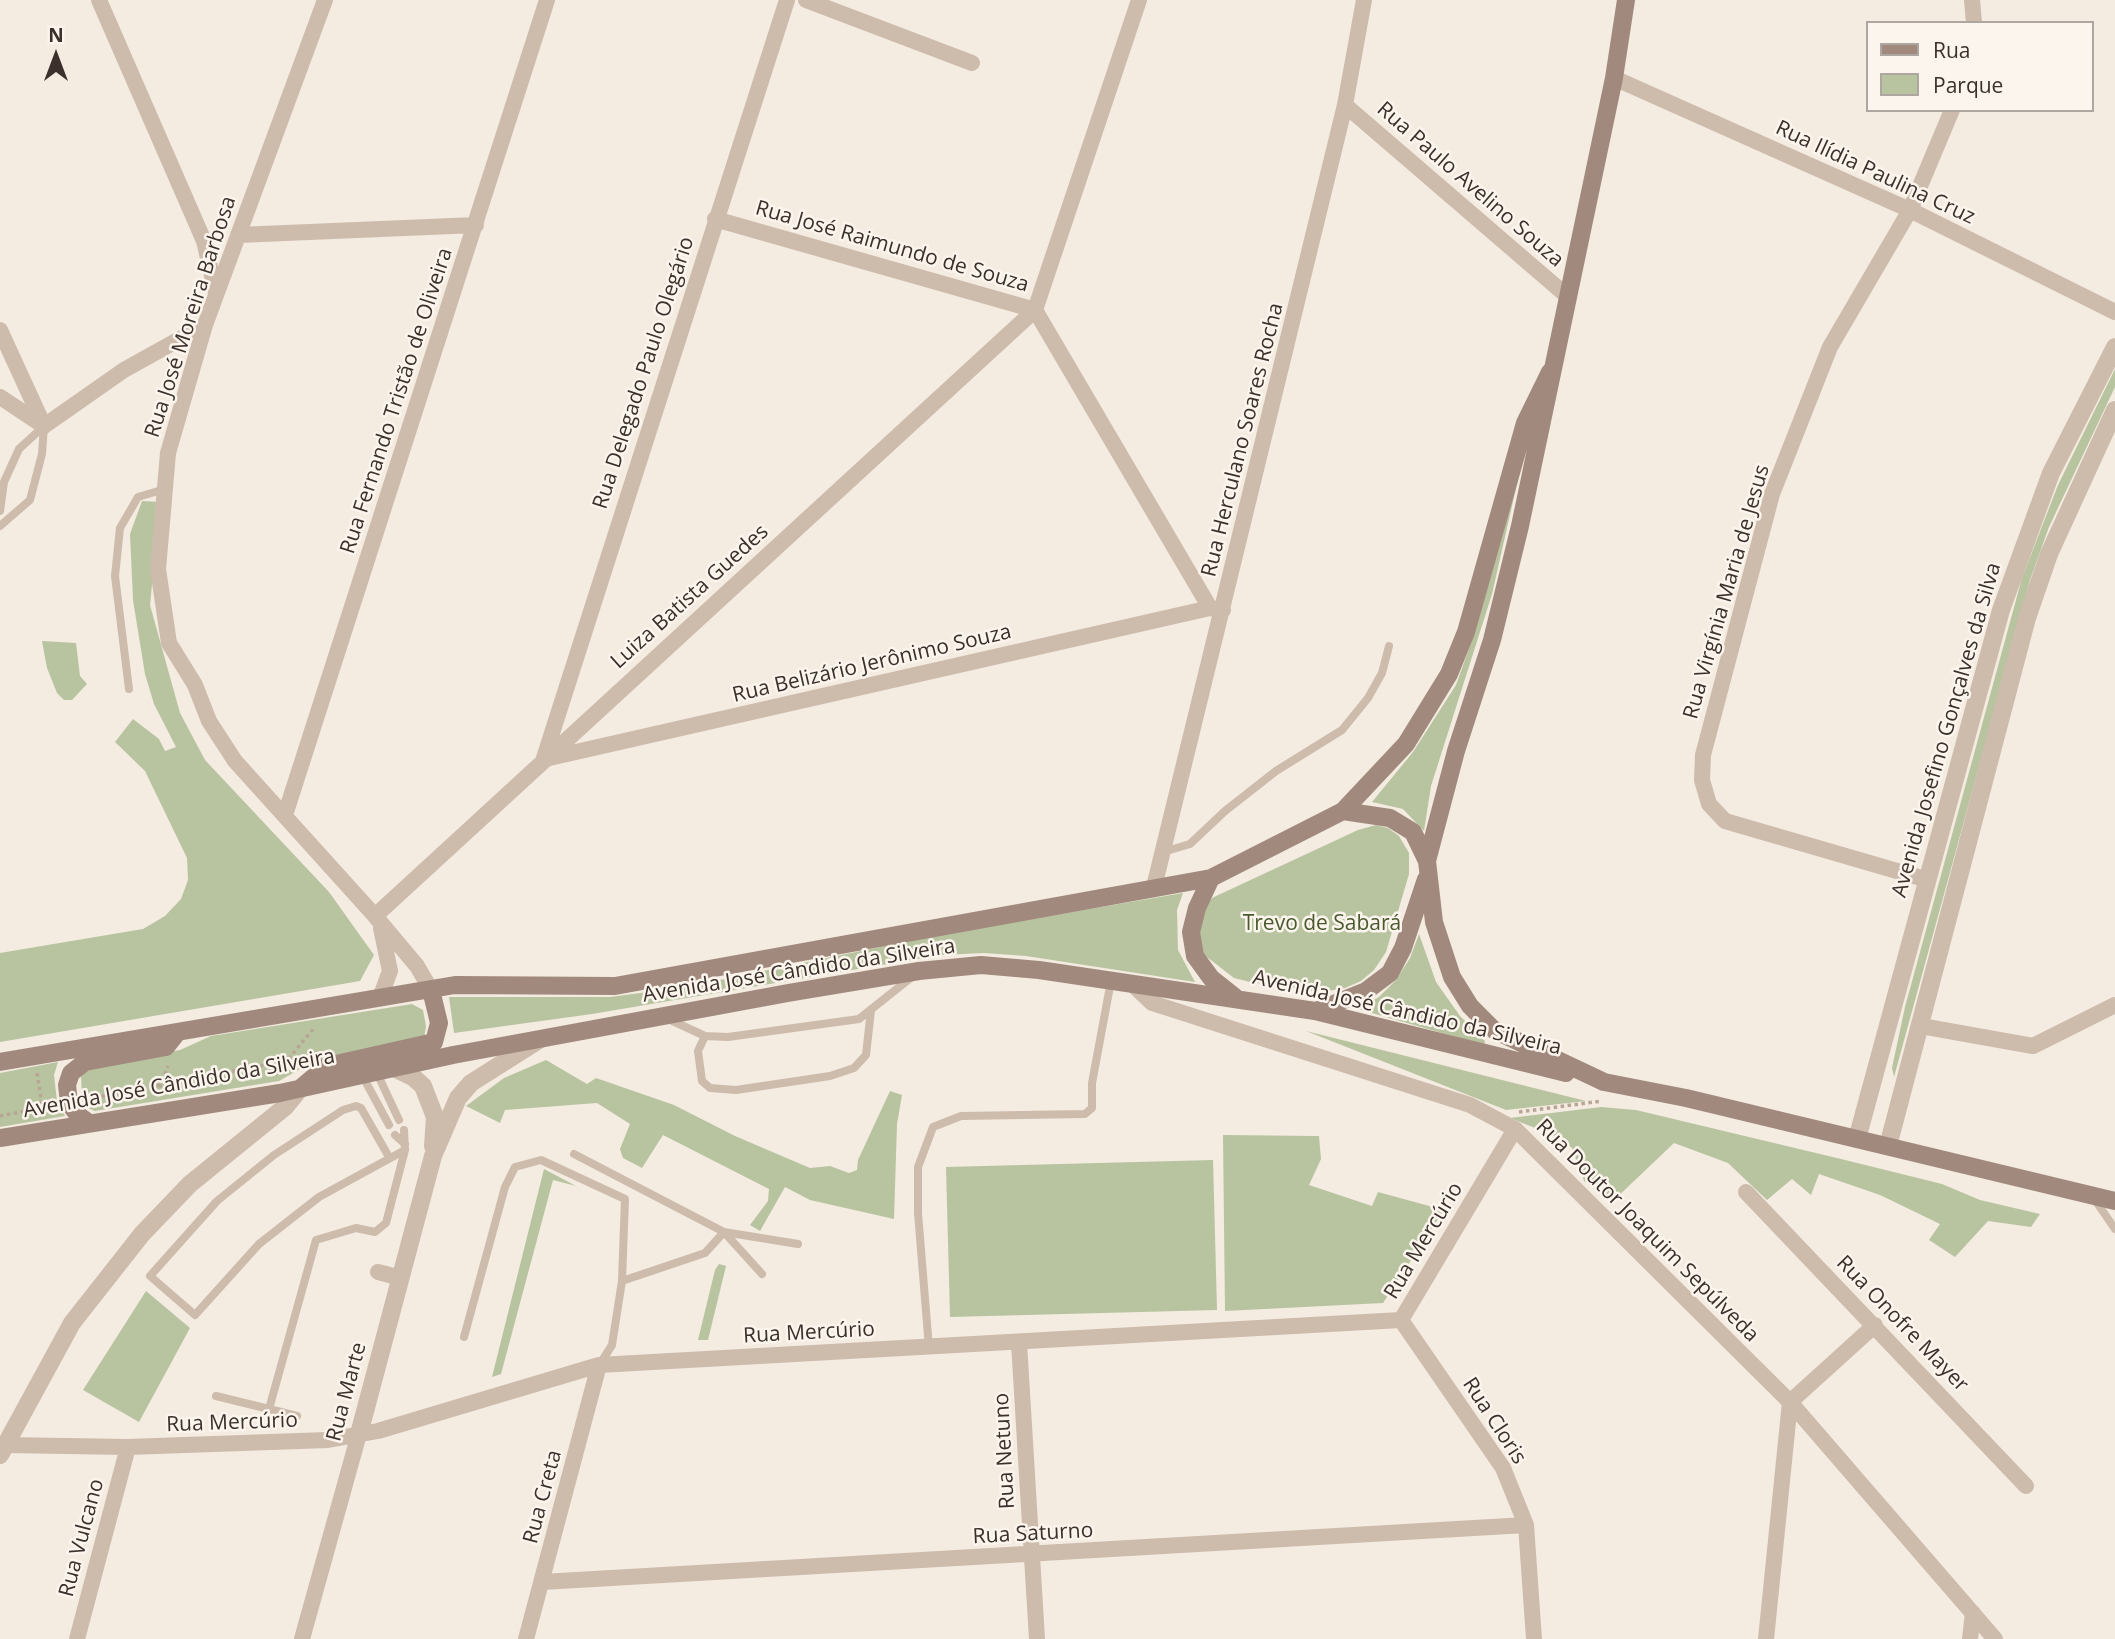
<!DOCTYPE html>
<meta charset="utf-8">
<style>
body{margin:0}
#map{position:relative;width:2115px;height:1639px;overflow:hidden;background:#f4ebe1;font-family:"Open Sans",sans-serif}
canvas{display:block}
.legend{position:absolute;left:1866px;top:21px;width:228px;height:91px;box-sizing:border-box;background:#fbf5ee;border:2px solid #aea6a0;margin:0;padding:9px 12px;list-style:none;font-size:21px;color:#3b302b}
.legend li{display:flex;align-items:center;gap:14px;height:35px}
.legend b{width:35px;border:2px solid #aea6a0}
.north{position:absolute;left:21px;top:21px;width:70px;height:70px;-webkit-text-stroke:5px #fbf5ee;paint-order:stroke;rotate:0deg;font-size:19px;font-weight:700;line-height:28px;text-align:center;color:#3b302b}
.north::after{content:'';display:block;margin:auto;width:24px;height:32px;background:#3b302b;clip-path:polygon(50% 0,100% 100%,50% 72%,0 100%)}
</style>
<div id="map">
<canvas width="2115" height="1639"></canvas>
<ul class="legend">
<li><b style="height:9px;background:#a18a7d"></b>Rua</li>
<li><b style="height:19px;background:#b8c4a0"></b>Parque</li>
</ul>
<div class="north">N</div>
</div>
<script>
const ctx = document.querySelector('canvas').getContext('2d');
ctx.lineJoin = 'round';
function fill(path, color) { ctx.fillStyle = color; ctx.fill(path, 'evenodd'); }
const poly = rows => new Path2D(rows.map(r => 'M' + r).join(''));
function trace(path, color, width, dash) { ctx.strokeStyle = color; ctx.lineWidth = width; ctx.lineCap = dash ? 'butt' : 'round'; ctx.setLineDash(dash || []); ctx.stroke(path); }
function write(font, color, halo, rows, align = 'center') {
  ctx.font = font + ' "Open Sans",sans-serif'; ctx.lineWidth = 5; ctx.setLineDash([]); ctx.textBaseline = 'middle'; ctx.strokeStyle = halo; ctx.fillStyle = color; for (const [text, x, y, turn = 0] of rows) {
    ctx.save(); ctx.translate(x, y); ctx.rotate((+turn || 0) * Math.PI / 180); ctx.textAlign = isNaN(turn) ? turn : align; if (halo) ctx.strokeText(text, 0, 0); ctx.fillText(text, 0, 0); ctx.restore();
  }
}
fill(poly([
 [2115,369,2115,387,2049,527,2030,580,1894,1077,1892,1068,1905,1007,2022,578,2058,485],
 [1529,431,1492,594,1431,786,1424,831,1403,809,1372,802,1413,752,1456,685,1476,629],
 [142,501,160,502,150,605,180,713,205,760,329,892,374,955,360,981,0,1042,0,953,143,929,165,916,181,899,188,880,187,858,145,771,115,742,133,719,159,739,165,751,176,747,154,704,145,674,133,600,130,534],
 [42,641,76,643,80,676,87,684,72,700,64,700,57,693,47,668],
 [1376,825,1388,828,1399,836,1409,853,1409,874,1386,952,1374,970,1361,981,1345,988,1323,992,1250,982,1234,978,1203,954,1198,928,1207,902,1214,897,1358,830],
 [1183,893,1177,910,1178,950,1195,982,1026,956,984,953,941,955,592,1014,454,1033,449,997,610,997,686,987,943,934],
 [1419,934,1436,982,1460,1016,1485,1041,1484,1045,1358,1009,1379,997,1396,980,1410,958],
 [412,1004,423,1010,426,1026,424,1039,404,1046,309,1064,279,1081,95,1111,88,1108,82,1100,81,1074,91,1066,180,1050,211,1036],
 [1306,1031,1586,1101,1506,1110],
 [546,1060,587,1084,596,1078,674,1105,735,1136,810,1168,830,1166,849,1173,857,1170,858,1160,890,1091,902,1095,897,1124,894,1219,810,1200,785,1187,760,1231,750,1225,768,1201,769,1189,663,1135,642,1168,623,1158,620,1149,630,1124,597,1103,505,1110,500,1123,466,1106,504,1078],
 [58,1062,54,1075,57,1101,65,1116,0,1127,0,1073],
 [1601,1107,1636,1110,1841,1159,1942,1184,1980,1200,2040,1214,2031,1227,1988,1221,1955,1257,1929,1240,1940,1224,1880,1195,1819,1174,1811,1195,1792,1179,1767,1200,1728,1163,1674,1143,1612,1202,1584,1181,1572,1148,1560,1138,1510,1118],
 [1223,1135,1319,1136,1321,1159,1309,1185,1372,1206,1378,1192,1444,1210,1383,1303,1225,1311],
 [1213,1160,1217,1310,950,1317,946,1167],
 [544,1169,576,1186,553,1180,501,1374,492,1377],
 [719,1264,726,1266,708,1340,698,1340,715,1270],
 [146,1291,190,1328,139,1422,83,1390]
]), '#b8c4a0');
trace(poly([
 [37,1073,43,1110],
 [275,1075,315,1027],
 [157,1094,168,1066],
 [88,1099,307,1057],
 [1519,1112,1602,1101],
 [0,1116,53,1106]
]), '#b9a596', 3.5, [3.5, 3.5]);
trace(poly([
 [0,511,4,482,19,449,44,426],
 [0,526,30,500,42,454,44,426],
 [129,689,115,576,120,528,138,497,165,489],
 [1163,852,1190,844,1225,811,1276,771,1342,730,1368,698,1382,673,1389,646],
 [666,1018,705,1036,728,1037,859,1019,913,976],
 [705,1036,698,1051,702,1081,710,1088,736,1090,830,1076,854,1068,866,1055,871,1010],
 [376,1071,399,1120],
 [362,1075,389,1125],
 [395,1135,405,1144],
 [574,1154,724,1232,762,1274],
 [389,1157,361,1108,356,1106,343,1110,274,1155,217,1201,150,1276,195,1315,259,1244,319,1197,405,1150],
 [2093,1197,2115,1229],
 [622,1281,705,1253,724,1232,798,1244],
 [464,1337,505,1187,515,1167,541,1160,625,1199,622,1281,612,1345,600,1364],
 [929,1348,918,1213,918,1167,933,1127,961,1116,1085,1114,1092,1108,1092,1083,1111,981],
 [216,1396,269,1409,316,1240,356,1228,375,1232,386,1223,405,1150,404,1130],
 [269,1409,297,1416]
]), '#cdbbac', 8);
trace(poly([
 [99,0,204,241,216,293],
 [325,0,205,325,168,453,158,569,169,643,195,685,209,721,235,761,375,916,417,966,431,990],
 [806,0,972,63],
 [1972,0,1974,23],
 [1614,78,1910,210,2115,312],
 [1345,105,1567,296],
 [715,219,1035,310,1210,608,1223,610],
 [238,235,476,225],
 [0,330,44,426],
 [0,397,44,426],
 [44,426,124,370,205,325],
 [544,758,787,0],
 [545,759,1210,608],
 [285,815,547,0],
 [1928,880,1725,821,1709,804,1702,780,1703,755,1772,494,1830,347,1910,210,1952,110],
 [1154,887,1345,105,1364,0],
 [375,916,1035,310,1139,0],
 [1133,985,1152,1003,1470,1105,1515,1129,1790,1402,1995,1639],
 [380,998,390,971,381,928],
 [1921,1026,2033,1046,2115,1005],
 [1746,1192,2026,1486],
 [378,1272,401,1278],
 [1401,1320,1503,1468,1526,1525,1534,1639],
 [1401,1320,1515,1129],
 [1019,1343,1037,1639],
 [5,1445,128,1447,328,1440,378,1431,599,1365,1401,1320],
 [542,1582,1526,1525],
 [77,1639,128,1447],
 [302,1639,359,1434],
 [526,1639,599,1365],
 [1766,1639,1790,1402,1875,1325],
 [1970,1639,1973,1613]
]), '#cdbbac', 16);
trace(poly([
 [392,1067,413,1077,423,1086,435,1117,433,1146],
 [1857,1139,2001,610,2051,473,2115,347],
 [1888,1146,2027,618,2049,554,2115,410],
 [359,1434,433,1156,458,1098,471,1083,539,1040],
 [0,1455,72,1323,142,1234,190,1184,285,1107,299,1090]
]), '#cdbbac', 18);
trace(poly([
 [1626,0,1614,78,1520,526,1492,640,1456,751,1427,861,1434,922,1452,977,1470,1006,1494,1030,1604,1082,1686,1098,2115,1201],
 [1343,811,1390,818,1413,832,1427,861],
 [1211,878,1197,908,1191,932,1195,956,1211,978,1235,997],
 [1316,1011,1366,991,1390,973,1403,948,1426,879],
 [0,1062,455,985,615,986,1211,878,1343,811,1406,744,1449,674,1466,632,1525,423,1550,372],
 [302,1087,327,1066,434,1042,439,1023,431,990],
 [89,1123,78,1115,69,1103,67,1085,71,1073,85,1062,166,1047,178,1032],
 [0,1138,280,1093,453,1055,788,993,919,971,981,965,1039,970,1315,1011,1566,1073]
]), '#a18a7d', 18);
write('21px', '#3b302b', '#fbf5ee', [
 ["Rua Ilídia Paulina Cruz",1875,173,25],
 ["Rua Paulo Avelino Souza",1470,185,41],
 ["Rua José Raimundo de Souza",892,247,16],
 ["Rua José Moreira Barbosa",191,317,-72],
 ["Rua Delegado Paulo Olegário",644,373,-72],
 ["Rua Fernando Tristão de Oliveira",397,401,-72],
 ["Rua Herculano Soares Rocha",1243,440,-76],
 ["Rua Virgínia Maria de Jesus",1727,592,-74],
 ["Luiza Batista Guedes",690,597,-42],
 ["Rua Belizário Jerônimo Souza",872,664,-13],
 ["Avenida Josefino Gonçalves da Silva",1947,730,-74],
 ["Avenida José Cândido da Silveira",799,971,-9],
 ["Avenida José Cândido da Silveira",1407,1013,13],
 ["Avenida José Cândido da Silveira",179,1084,-10],
 ["Rua Doutor Joaquim Sepúlveda",1647,1231,45],
 ["Rua Mercúrio",1424,1241,-59],
 ["Rua Onofre Mayer",1902,1324,46],
 ["Rua Mercúrio",809,1333,-3],
 ["Rua Marte",347,1392,-75],
 ["Rua Cloris",1494,1421,57],
 ["Rua Mercúrio",232,1423,-2],
 ["Rua Netuno",1005,1451,-93],
 ["Rua Creta",543,1497,-75],
 ["Rua Saturno",1033,1534,-3],
 ["Rua Vulcano",82,1538,-75]
]);
write('21px', '#4a5a2e', '#fbf5ee', [
 ["Trevo de Sabará",1322,924]
]);
</script>
